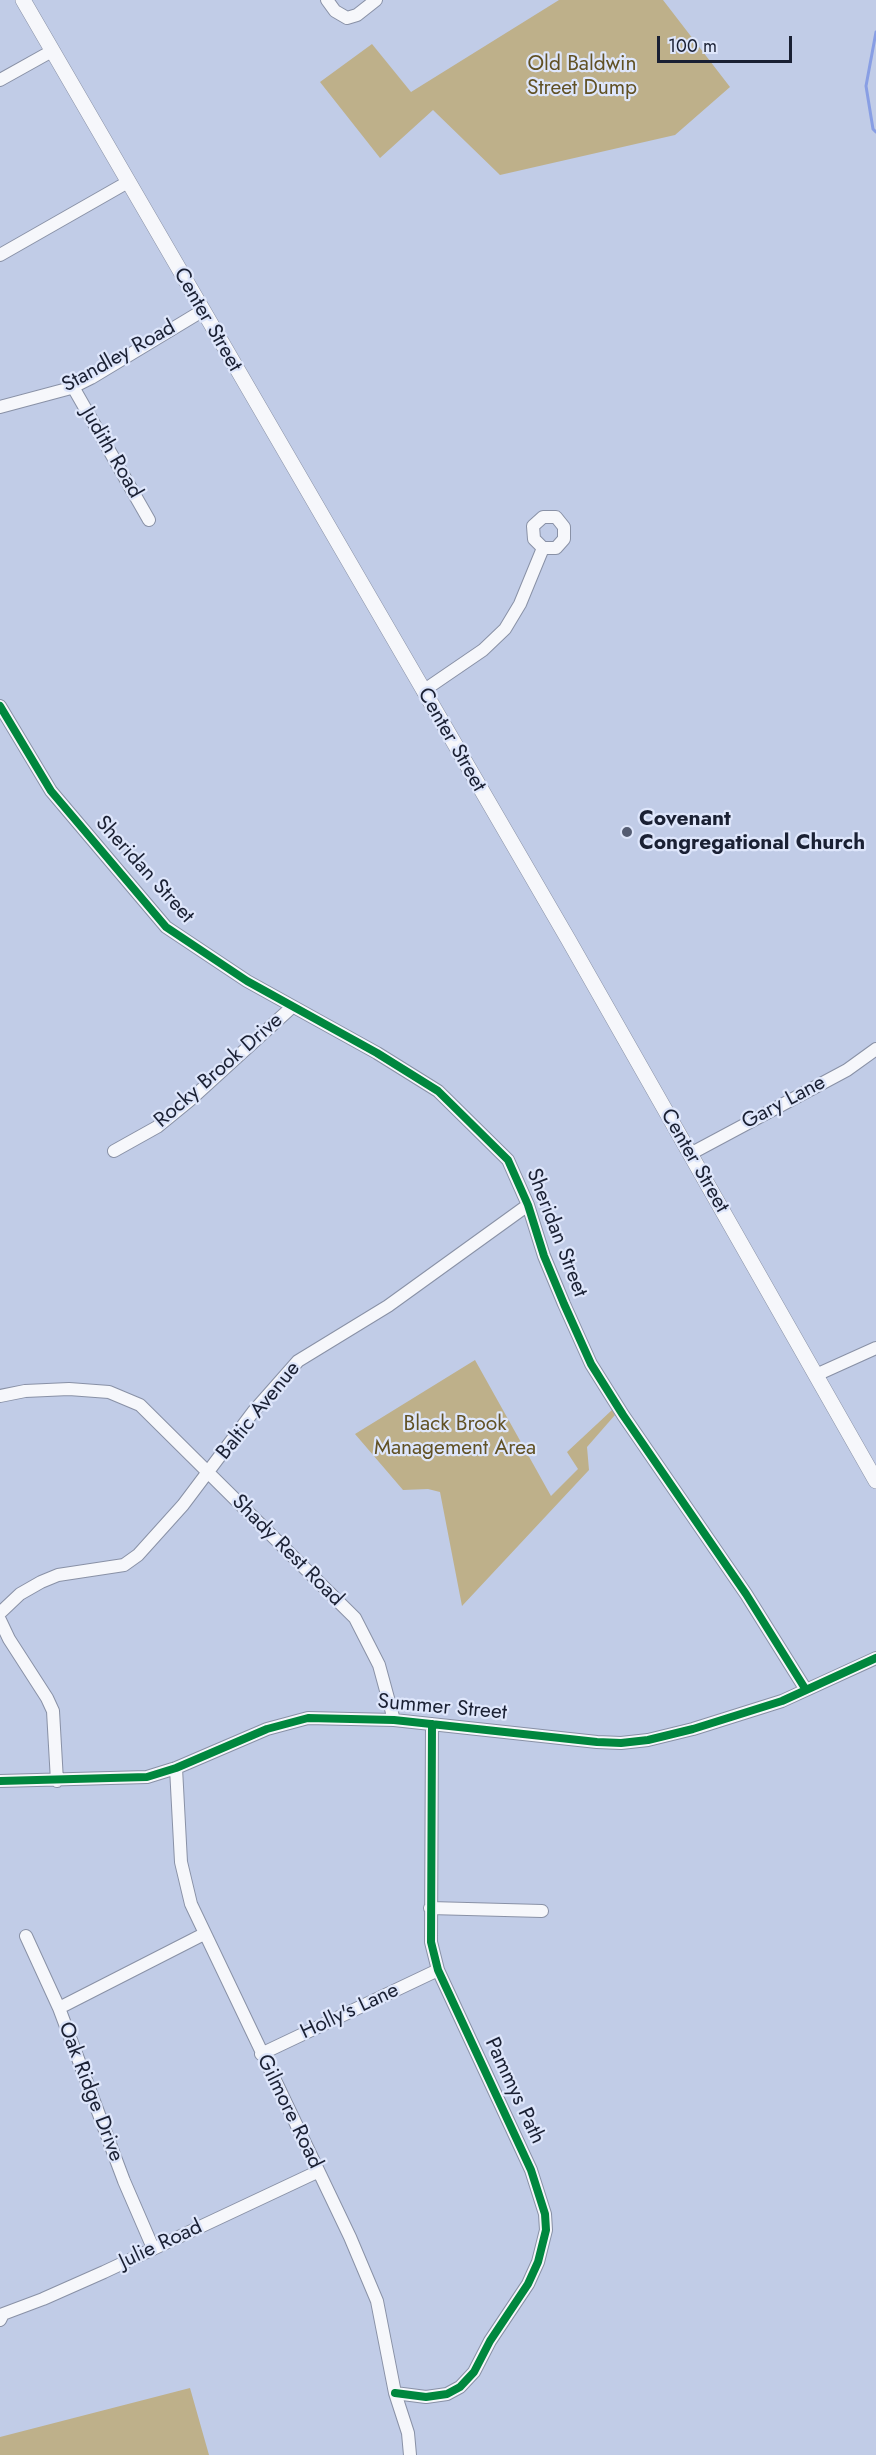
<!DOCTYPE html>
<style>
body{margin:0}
#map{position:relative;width:876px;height:2455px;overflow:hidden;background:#c1cce7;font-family:Jost,sans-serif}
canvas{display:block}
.scale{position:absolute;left:657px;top:36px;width:135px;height:27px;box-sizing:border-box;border:3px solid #1a2033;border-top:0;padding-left:8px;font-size:18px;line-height:21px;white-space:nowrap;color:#1a2033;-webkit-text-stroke:4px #dee6fb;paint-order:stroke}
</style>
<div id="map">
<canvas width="876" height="2455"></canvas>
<div class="scale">100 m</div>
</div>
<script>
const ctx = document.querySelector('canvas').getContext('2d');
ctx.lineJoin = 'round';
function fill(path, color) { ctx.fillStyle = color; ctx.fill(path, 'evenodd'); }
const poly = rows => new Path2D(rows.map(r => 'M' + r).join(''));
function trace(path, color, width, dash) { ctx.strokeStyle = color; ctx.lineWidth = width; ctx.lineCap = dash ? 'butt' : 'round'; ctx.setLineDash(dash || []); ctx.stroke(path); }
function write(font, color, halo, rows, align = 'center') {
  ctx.font = font + ' Jost,sans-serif'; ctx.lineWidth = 4.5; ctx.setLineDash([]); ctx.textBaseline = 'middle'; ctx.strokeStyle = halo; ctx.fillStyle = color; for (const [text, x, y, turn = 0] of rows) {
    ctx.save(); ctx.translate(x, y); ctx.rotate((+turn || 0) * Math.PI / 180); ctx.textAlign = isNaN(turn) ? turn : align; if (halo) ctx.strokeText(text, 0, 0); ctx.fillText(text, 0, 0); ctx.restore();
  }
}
fill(poly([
 [559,0,663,0,730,87,675,135,500,175,433,110,380,158,320,82,372,44,411,92],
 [475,1360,551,1496,578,1469,567,1452,612,1410,615,1415,587,1447,589,1470,462,1606,440,1492,428,1489,403,1490,355,1434],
 [190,2388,209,2455,0,2455,0,2437]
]), '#beb08a');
trace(poly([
 [876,32,866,86,873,129,876,132]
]), '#889ee4', 3);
const minor = poly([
 [327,0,335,11,347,18,357,15,376,0],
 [0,80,52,51],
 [0,255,128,182],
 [73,387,149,520],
 [0,407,71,388,91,378,202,311],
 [423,691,483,650,505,629,520,604,543,548,534,539,533,526,543,517,556,517,564,527,564,539,556,548,543,548],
 [0,706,51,791,166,927,247,981,377,1053,438,1091,508,1160,528,1205,544,1256,564,1304,591,1364,623,1415,746,1594,806,1690],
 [114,1151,157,1127,190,1100,292,1007],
 [690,1154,847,1070,876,1049],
 [816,1375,876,1348],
 [0,1396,25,1391,69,1389,109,1392,140,1405,355,1618,379,1665,394,1720],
 [0,1613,20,1594,41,1582,58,1575,124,1565,138,1555,183,1505,253,1412,298,1361,388,1306,528,1205],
 [0,1620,9,1639,47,1698,53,1711,57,1781],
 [176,1768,181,1862,191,1904,350,2237,377,2301,395,2393,408,2433,410,2455],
 [0,1781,147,1777,176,1768,267,1729,308,1718,394,1720,597,1742,621,1743,648,1740,693,1729,782,1701,876,1658],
 [430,1908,542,1911],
 [26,1936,59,2008,124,2181,153,2248],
 [59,2008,204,1934],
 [261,2054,438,1970],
 [0,2320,3,2314,43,2299,104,2272,317,2172],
 [395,2393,426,2397,447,2394,460,2387,474,2372,490,2341,528,2284,538,2262,546,2230,545,2214,531,2170,438,1970,431,1942,432,1724]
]);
const major = poly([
 [23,0,568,939,876,1481]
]);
trace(minor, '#8991a6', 14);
trace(major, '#8991a6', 16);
trace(minor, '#f6f7fb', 12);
trace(major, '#f6f7fb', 15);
trace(poly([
 [0,706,51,791,166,927,247,981,377,1053,438,1091,508,1160,528,1205,544,1256,564,1304,591,1364,623,1415,746,1594,806,1690],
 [0,1781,147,1777,176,1768,267,1729,308,1718,394,1720,597,1742,621,1743,648,1740,693,1729,782,1701,876,1658],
 [395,2393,426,2397,447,2394,460,2387,474,2372,490,2341,528,2284,538,2262,546,2230,545,2214,531,2170,438,1970,431,1942,432,1724]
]), '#00873e', 8);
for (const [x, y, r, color] of [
 [627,832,6,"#545c72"]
]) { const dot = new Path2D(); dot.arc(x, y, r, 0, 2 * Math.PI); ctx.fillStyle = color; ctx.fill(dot); trace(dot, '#dee6fb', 2); }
write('21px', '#615124', '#dee6fb', [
 ["Old Baldwin",582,65],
 ["Street Dump",582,89],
 ["Black Brook",455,1425],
 ["Management Area",455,1449]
]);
write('21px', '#1a2033', '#dee6fb', [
 ["Center Street",207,320,60],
 ["Standley Road",119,357,-29],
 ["Judith Road",111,453,60],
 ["Center Street",451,740,60],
 ["Sheridan Street",144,870,48],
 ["Rocky Brook Drive",219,1071,-41],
 ["Gary Lane",784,1103,-28],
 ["Center Street",694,1161,60],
 ["Sheridan Street",556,1233,69],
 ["Baltic Avenue",259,1411,-51],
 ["Shady Rest Road",287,1551,45],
 ["Summer Street",442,1708,5],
 ["Holly's Lane",350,2012,-25],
 ["Pammys Path",514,2091,65],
 ["Oak Ridge Drive",90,2092,69],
 ["Gilmore Road",289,2112,64],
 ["Julie Road",161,2245,-25]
]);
write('bold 21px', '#1a2033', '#dee6fb', [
 ["Covenant",639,820],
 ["Congregational Church",639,844]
], 'left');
</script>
